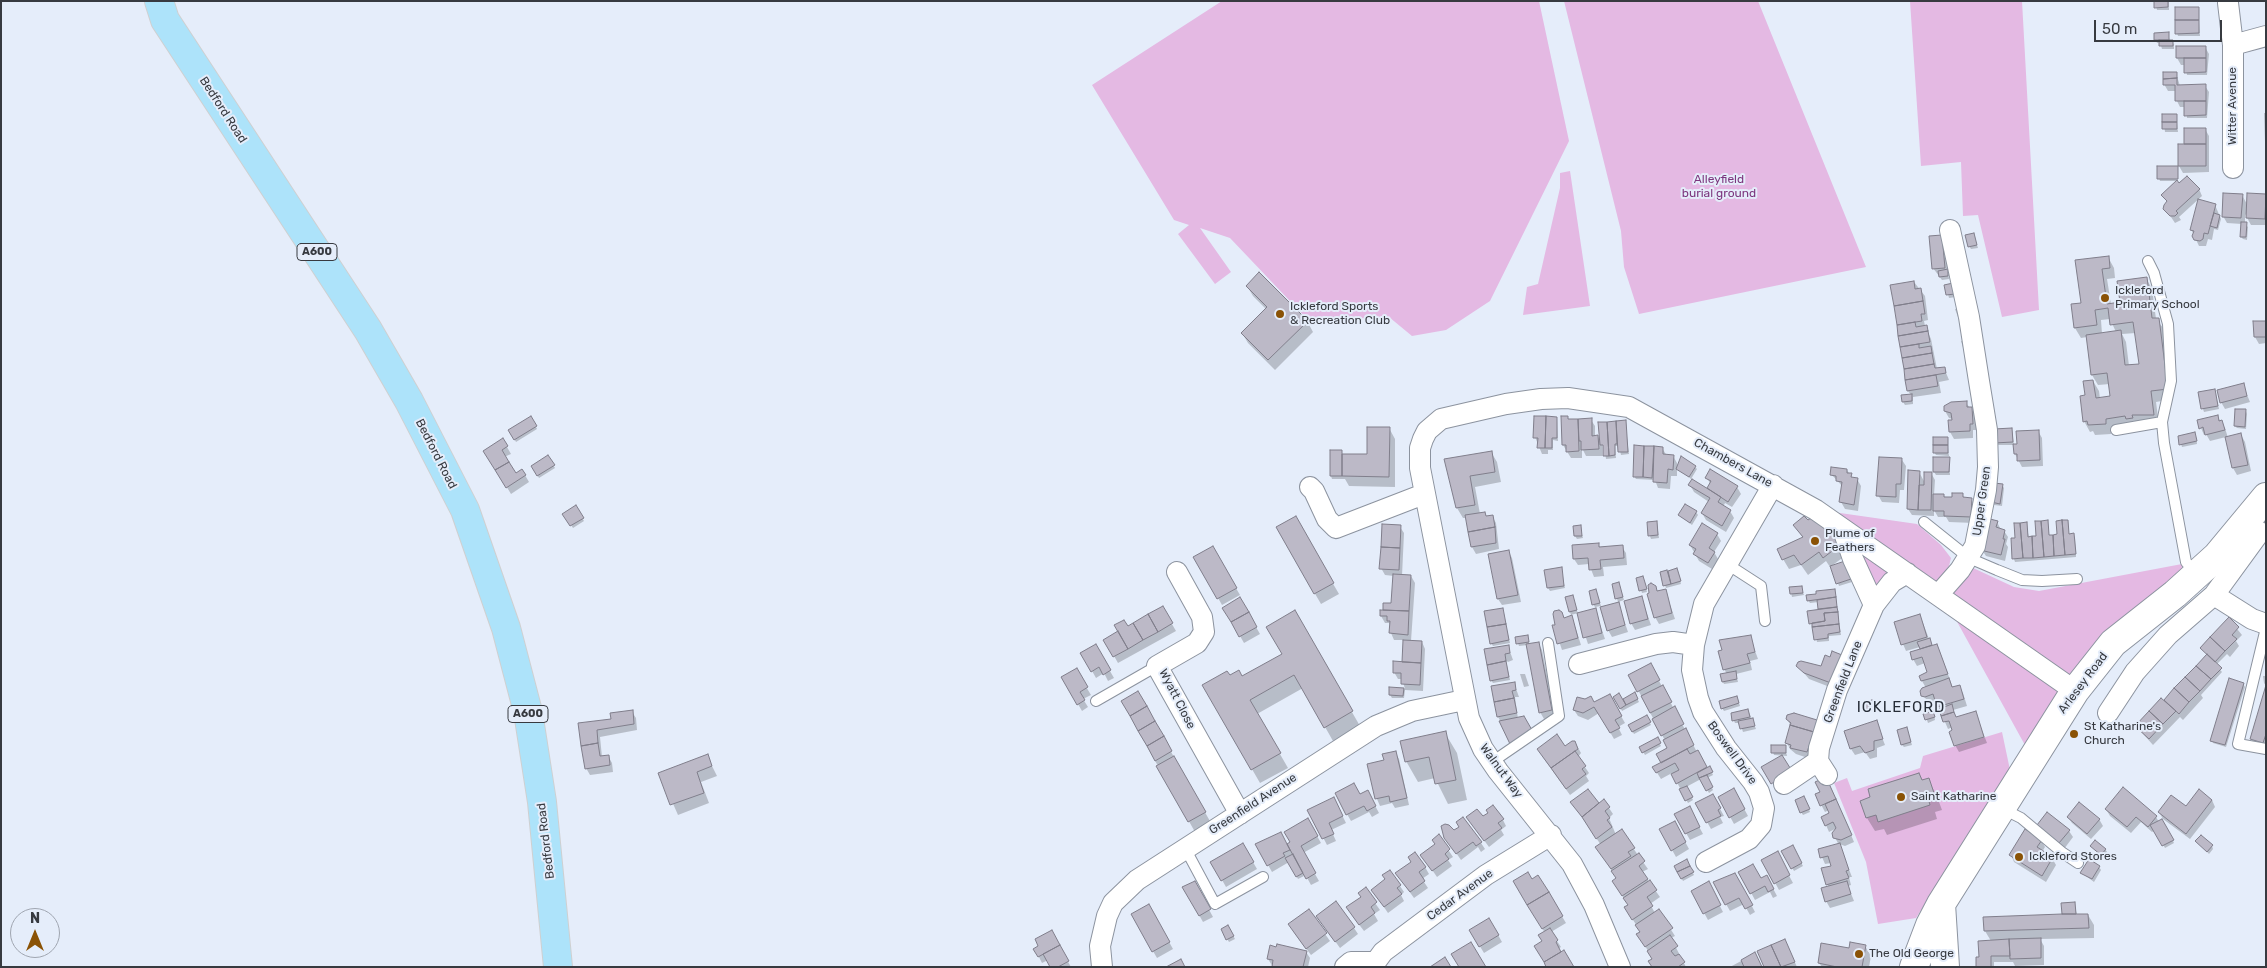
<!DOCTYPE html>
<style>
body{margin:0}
#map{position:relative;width:2267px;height:968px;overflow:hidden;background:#e5edfa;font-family:Rubik,sans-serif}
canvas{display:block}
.frame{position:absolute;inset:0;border:2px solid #373a40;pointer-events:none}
.north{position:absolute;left:10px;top:908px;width:50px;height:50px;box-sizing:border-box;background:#e5edfa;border:1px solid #9fa5b0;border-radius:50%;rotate:0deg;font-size:14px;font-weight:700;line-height:20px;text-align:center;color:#373a40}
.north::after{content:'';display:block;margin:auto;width:18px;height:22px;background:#8a5205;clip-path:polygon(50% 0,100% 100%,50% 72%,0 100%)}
.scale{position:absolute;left:2094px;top:20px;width:128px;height:22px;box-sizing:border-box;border:2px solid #373a40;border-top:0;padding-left:6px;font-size:15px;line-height:18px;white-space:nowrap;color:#373a40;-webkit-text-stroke:4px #e5edfa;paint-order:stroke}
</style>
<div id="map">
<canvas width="2267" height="968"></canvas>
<div class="frame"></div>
<div class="north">N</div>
<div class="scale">50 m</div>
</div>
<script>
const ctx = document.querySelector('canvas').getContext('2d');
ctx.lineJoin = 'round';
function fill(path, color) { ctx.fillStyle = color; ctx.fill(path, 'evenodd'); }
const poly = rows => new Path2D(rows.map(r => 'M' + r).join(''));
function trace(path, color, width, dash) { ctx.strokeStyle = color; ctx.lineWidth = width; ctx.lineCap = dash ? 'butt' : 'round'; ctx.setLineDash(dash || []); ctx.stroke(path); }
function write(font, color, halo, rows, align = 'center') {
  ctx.font = font + ' Rubik,sans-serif'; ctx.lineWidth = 4; ctx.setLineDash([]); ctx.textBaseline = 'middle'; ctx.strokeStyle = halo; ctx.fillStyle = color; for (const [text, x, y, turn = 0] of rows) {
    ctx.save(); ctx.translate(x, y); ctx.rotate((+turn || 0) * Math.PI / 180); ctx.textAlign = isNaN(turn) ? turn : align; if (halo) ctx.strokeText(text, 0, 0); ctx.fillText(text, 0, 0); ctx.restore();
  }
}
fill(poly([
 [1222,1,1539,1,1569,141,1490,301,1446,330,1412,336,1389,317,1309,321,1230,238,1200,228,1231,272,1215,284,1178,234,1189,225,1174,220,1092,85],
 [1564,1,1758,1,1866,267,1639,314,1624,267,1621,231],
 [1910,1,2022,1,2039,310,2002,317,1978,215,1963,216,1961,162,1921,166],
 [1570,171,1590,306,1523,315,1527,287,1538,284,1560,188,1560,173],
 [1826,511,1917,524,1941,545,1951,558,1949,566,1935,586],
 [1857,547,1887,569,1887,575,1873,587],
 [2182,564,2183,570,2026,747,1955,618,1948,594,1971,567,2014,587,2039,591],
 [2002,732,2010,770,1916,918,1878,924,1866,862,1834,783,1847,778,1852,791,1920,768,1923,756]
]), '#e4b9e3');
fill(poly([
 [2155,1,2169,1,2169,10,2157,10],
 [2198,8,2200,36,2178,36,2177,33],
 [2168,34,2170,41,2174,44,2174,49,2162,49,2160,42,2157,43,2156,40],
 [2177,47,2205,47,2209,54,2207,75,2187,75,2185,65,2181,65,2177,58],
 [2176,73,2180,86,2205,86,2209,92,2207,118,2187,118,2186,107,2180,107,2177,101,2177,91,2168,91,2164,84],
 [2264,113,2266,113,2266,144,2265,142],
 [2176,115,2178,132,2165,132,2163,116],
 [2205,129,2209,136,2209,172,2183,173,2179,166,2185,145],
 [2177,167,2178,185,2199,189,2202,196,2179,217,2181,220,2175,223,2165,208,2167,202,2163,195,2178,181,2160,181,2159,178],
 [2242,195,2248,206,2266,196,2266,225,2251,225,2245,214,2245,224,2248,227,2247,240,2243,239,2241,237,2242,224,2227,223,2223,216],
 [2215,205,2221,219,2218,230,2214,229,2212,240,2208,239,2206,246,2199,246,2191,229],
 [1974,235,1978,248,1971,249,1969,246],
 [1930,237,1945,243,1949,279,1942,280,1933,268],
 [2108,257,2114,268,2115,278,2107,279,2111,304,2121,303,2146,278,2152,289,2156,319,2164,329,2173,399,2156,402,2159,425,2111,429,2111,434,2095,435,2093,431,2090,432,2084,421,2087,396,2093,381,2099,391,2100,399,2112,397,2110,384,2098,385,2092,375,2087,337,2081,338,2075,328,2082,304],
 [2110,319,2116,332,2102,334,2101,320],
 [2136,333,2140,365,2129,366,2126,342,2122,334],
 [1914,282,1925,296,1928,320,1924,321,1925,326,1931,339,1937,369,1944,368,1949,380,1939,382,1941,393,1913,397,1913,404,1905,405,1903,402,1911,395,1908,391,1892,286],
 [1953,285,1956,297,1949,298,1946,286],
 [1247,286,1307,321,1313,332,1275,370,1248,343,1242,333,1266,309,1253,296],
 [1959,308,1963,319,1959,320,1955,309],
 [2266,322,2266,343,2259,344,2255,337],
 [1961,341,1967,341,1969,350,1964,351],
 [2243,385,2250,402,2225,409,2221,402],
 [2216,394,2219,409,2204,412,2203,409],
 [1966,403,1976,415,1976,430,1973,430,1973,438,1954,439,1950,432,1953,419,1949,418,1945,411],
 [2246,411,2247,414,2246,429,2237,428,2235,426],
 [2217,416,2225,428,2228,438,2241,435,2245,442,2251,471,2237,475,2233,468,2226,437,2210,441,2206,434,2204,435,2201,428],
 [1567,417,1569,420,1591,420,1595,426,1595,437,1598,437,1601,442,1599,423,1625,422,1629,454,1621,455,1619,446,1615,446,1616,458,1606,459,1604,443,1602,443,1602,456,1586,456,1582,448,1582,458,1571,458,1563,445],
 [531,418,537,429,516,442,510,431],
 [1557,418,1558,441,1553,440,1553,450,1548,450,1548,454,1542,454,1535,437],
 [1389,428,1395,439,1395,487,1349,486,1345,479,1332,479,1331,476,1341,451,1343,456,1368,456],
 [2012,429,2014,445,1997,445,1996,442],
 [2038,431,2042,438,2043,466,2022,467,2015,454,2018,445],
 [2196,437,2197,444,2182,447,2181,444],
 [1947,438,1949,456,1936,455,1934,452],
 [503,440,511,454,504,457,515,474,522,470,529,482,511,494,485,451],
 [1653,448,1655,452,1662,448,1667,456,1673,456,1677,463,1677,476,1671,476,1670,489,1658,488,1655,480,1636,479,1634,476],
 [1491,452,1497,462,1501,482,1475,487,1480,514,1486,517,1492,516,1496,523,1499,549,1476,554,1472,547,1467,518,1463,518,1457,508,1446,460],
 [548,457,555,468,539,478,532,466],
 [1949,458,1950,475,1936,475,1934,472],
 [1902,460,1906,466,1904,490,1900,490,1899,503,1882,502,1878,495],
 [1695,467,1697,469,1691,479,1678,469],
 [1847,470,1853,479,1857,479,1861,486,1858,511,1845,509,1841,502,1843,487,1832,475],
 [1919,472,1925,483,1931,473,1935,480,1934,495,1953,498,1962,495,1965,499,1971,499,1975,506,1974,523,1949,522,1946,517,1938,517,1934,510,1934,516,1912,515,1908,509],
 [1707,478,1737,487,1741,494,1732,507,1725,503,1723,507,1730,511,1734,518,1726,532,1706,520,1702,513,1709,502,1694,492,1690,485,1707,490,1711,485],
 [2002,485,2004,488,2002,506,1994,505,1992,502],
 [575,507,584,521,573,528,564,514],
 [1696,512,1698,515,1692,525,1679,515],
 [1817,516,1845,556,1830,567,1826,561,1808,575,1801,565,1789,569,1783,559,1803,538,1795,526,1808,522],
 [1295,518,1339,594,1321,604,1277,528],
 [2067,521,2069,535,2073,535,2075,537,2076,557,2015,562,2014,559,2016,539,2026,523,2029,538,2037,537,2047,522,2049,536,2058,536],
 [1997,522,2001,530,2004,531,2008,537,2006,544,2008,547,2005,561,1986,556,1982,550],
 [1657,523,1659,538,1651,539,1650,536],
 [1400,527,1404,533,1402,576,1411,576,1415,583,1411,641,1422,642,1425,649,1423,691,1405,690,1404,698,1392,698,1390,695,1391,688,1405,689,1402,679,1398,679,1394,672,1403,663,1404,640,1394,640,1391,633,1391,626,1389,623,1385,623,1381,616,1384,604,1392,605,1394,576,1385,575,1381,568],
 [1580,527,1583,538,1577,539,1575,536],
 [1717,534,1721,541,1714,552,1718,559,1712,569,1699,561,1690,545],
 [1598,544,1601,549,1622,547,1626,553,1627,565,1603,567,1604,576,1594,577,1589,564,1578,565,1574,559],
 [1212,547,1240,595,1222,605,1195,557],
 [1509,552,1512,558,1521,602,1502,605,1498,599],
 [1846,565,1852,582,1839,586,1838,583],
 [1561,569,1565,588,1550,591,1548,588],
 [1677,570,1681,584,1666,588,1661,573],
 [1644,581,1647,592,1642,593,1641,590],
 [1619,584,1624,600,1618,602,1613,585],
 [1655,587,1658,592,1665,590,1675,619,1659,624,1655,617],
 [1801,587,1804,595,1792,597,1790,588],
 [1834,590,1841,635,1829,636,1829,641,1817,642,1814,626,1810,623,1820,610,1819,602,1810,603,1808,600],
 [1597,594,1601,606,1595,607,1593,604],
 [1573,597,1578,614,1595,610,1605,639,1588,644,1578,613,1571,615,1570,612,1566,598],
 [1641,597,1651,625,1635,630,1631,623],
 [1240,599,1260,634,1244,643,1224,608],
 [1618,603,1628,632,1612,637,1608,630],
 [1162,607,1176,631,1118,663,1105,640],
 [1502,609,1510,643,1493,646,1491,643],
 [1294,612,1360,726,1333,741,1303,688,1257,714,1288,768,1260,783,1204,686,1229,677,1242,678,1283,654],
 [1561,613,1564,619,1572,617,1581,645,1562,650,1554,626,1557,625],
 [1920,615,1932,647,1936,645,1940,652,1953,688,1959,686,1963,693,1967,706,1953,710,1955,716,1956,718,1975,712,1987,743,1959,752,1955,745,1953,727,1948,729,1936,701,1929,703,1923,695,1926,688,1922,681,1928,672,1925,663,1917,666,1913,659,1922,650,1920,647,1906,651,1903,644],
 [2229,619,2242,635,2236,641,2239,646,2230,657,2227,654,2216,665,2222,672,2201,695,2203,698,2183,720,2180,717,2153,745,2136,726,2164,701,2208,655],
 [1527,636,1530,645,1539,644,1542,650,1555,717,1544,719,1540,712,1528,645,1519,646,1518,643],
 [1750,637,1758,659,1750,661,1752,670,1736,674,1738,682,1724,684,1723,682,1727,674,1724,669],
 [1095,645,1114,678,1108,681,1104,673,1096,678,1082,653],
 [1508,646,1513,660,1508,662,1506,660,1510,680,1493,683,1491,680],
 [1831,658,1835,689,1809,679,1798,666,1809,663,1821,668],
 [1650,664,1706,769,1709,767,1713,775,1707,778,1713,790,1709,793,1701,779,1686,787,1693,800,1688,803,1672,773,1661,779,1654,768,1663,763,1669,748,1630,675],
 [1076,670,1091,695,1083,699,1088,707,1082,711,1063,678],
 [1520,674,1525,674,1529,686,1524,687],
 [2263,676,2266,676,2266,686,2264,683],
 [1514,683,1519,697,1515,697,1518,719,1501,722,1498,717],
 [2243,684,2245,687,2226,747,2213,743,2212,740],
 [2266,690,2266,740,2264,745,2253,742,2251,739],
 [1138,693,1211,823,1195,832,1122,702],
 [1635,694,1639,702,1622,711,1615,697,1622,701],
 [1609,695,1625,723,1618,727,1622,735,1614,739,1599,713,1588,720,1578,716,1574,710,1594,704],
 [1737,697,1740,706,1724,711,1722,708],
 [1872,701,1875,710,1864,713,1863,710],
 [1748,710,1756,729,1743,732,1740,723,1735,723,1734,721],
 [632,712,636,718,637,730,600,737,602,757,608,756,612,763,613,772,590,775,586,768,580,724,612,720],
 [1925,714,1934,715,1935,720,1928,723],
 [1646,716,1651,725,1634,734,1629,725],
 [1787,719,1816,721,1820,728,1811,759,1796,754,1790,749,1787,743,1791,726],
 [1876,722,1885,745,1877,748,1877,757,1870,759,1865,752,1855,755,1851,749],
 [1908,732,1912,745,1904,747,1902,745],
 [1445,733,1457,753,1467,800,1448,804,1435,778,1418,782,1406,761],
 [1657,739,1661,746,1645,755,1641,748],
 [1575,742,1581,753,1578,757,1589,773,1586,776,1589,781,1570,795,1542,756],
 [1785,747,1787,756,1774,755,1773,752],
 [1395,752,1399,759,1409,805,1395,808,1392,803,1380,806,1377,799,1369,765,1385,761],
 [707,756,717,776,701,782,709,803,678,815,660,774],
 [1919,774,1923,781,1928,780,1936,794,1942,810,1935,812,1937,819,1887,835,1884,829,1875,831,1867,818],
 [1830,785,1854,842,1845,846,1839,844,1852,877,1849,877,1851,885,1848,886,1854,901,1830,908,1826,901,1829,887,1827,884,1833,866,1831,863,1825,864,1819,850,1839,845,1833,834,1837,828,1829,832,1826,825,1831,814,1829,810,1825,812,1816,795],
 [1587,790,1599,805,1609,808,1613,814,1609,818,1616,835,1633,848,1648,869,1642,872,1660,897,1650,904,1655,913,1659,911,1675,936,1671,938,1686,967,1653,967,1653,959,1642,941,1641,932,1629,914,1629,905,1617,888,1617,879,1601,854,1601,845,1572,803],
 [1734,790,1748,816,1734,824,1720,798],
 [1360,796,1371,798,1379,813,1372,817,1369,812,1351,821,1347,814],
 [1713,796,1724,816,1720,817,1723,823,1711,829,1697,804],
 [1805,800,1810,812,1803,815,1801,812],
 [2212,800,2215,807,2190,839,2163,819,2159,812,2186,808],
 [1337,805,1346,823,1331,830,1336,841,1327,845,1309,810],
 [1689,808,1703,834,1690,840,1676,815],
 [2106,809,2156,817,2159,822,2162,820,2174,843,2165,848,2155,830,2152,832,2141,822,2131,833,2110,816],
 [2068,817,2099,819,2103,826,2091,839,2072,823],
 [1483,818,1503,820,1506,826,1501,830,1504,835,1489,847,1472,824],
 [1308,820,1321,843,1303,853,1319,881,1311,885,1299,863,1297,864,1304,876,1298,879,1289,862,1272,872,1257,845,1286,845,1291,842],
 [1675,823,1689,849,1676,857,1661,830],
 [2042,831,2069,831,2073,837,2064,849],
 [1453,832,1481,843,1485,849,1481,852,1478,847,1461,860,1450,844],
 [1439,836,1453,857,1448,860,1452,866,1437,877,1426,861],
 [2041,840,2045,847,2042,852,2052,858,2056,865,2046,882,2014,862,2011,855],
 [2197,841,2212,846,2213,849,2209,854],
 [1243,845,1257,869,1226,887,1212,862],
 [2091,846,2105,849,2107,852,2103,857],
 [1792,847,1803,866,1794,871,1783,852],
 [1777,853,1793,883,1779,890,1763,860],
 [1686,861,1694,875,1683,881,1675,866],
 [1425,867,1429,874,1422,879,1428,888,1414,898,1401,880],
 [2099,867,2101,870,2094,882,2082,873],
 [1390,871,1404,892,1401,895,1404,901,1388,913,1377,897],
 [1740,872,1761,880,1767,877,1777,896,1773,898,1770,892,1755,900],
 [1735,874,1755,912,1750,915,1744,904,1730,911,1714,883],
 [1538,877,1566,923,1551,932,1561,947,1558,949,1543,942,1545,933,1514,881,1532,881],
 [1194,882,1213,917,1203,922,1184,888],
 [1708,883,1723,912,1708,920,1692,891],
 [1365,889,1380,910,1374,914,1378,921,1364,931,1351,914],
 [2074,903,2077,915,2088,915,2094,925,2094,938,2040,939,2044,946,2044,965,2015,966,2013,962,1994,962,1994,967,1978,967,1980,942,1991,941,1985,931,2064,916],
 [1149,906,1173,949,1157,958,1132,915],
 [1308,910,1330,941,1311,955,1293,931],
 [1489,919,1502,942,1484,953,1470,930],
 [1322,923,1354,928,1358,934,1340,948],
 [1228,927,1235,939,1229,942,1222,930],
 [1051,932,1071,967,1051,967,1048,960,1042,963,1035,949,1040,946],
 [1785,940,1797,967,1766,967],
 [1865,946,1871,956,1869,967,1822,967,1819,963,1850,949],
 [1306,952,1310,958,1308,967,1273,967,1268,959],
 [1754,954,1761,967,1730,967]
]), '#0003');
const building = poly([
 [2154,1,2168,1,2168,7,2154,8,2154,1],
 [2175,7,2199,7,2199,20,2175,20,2175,7],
 [2175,20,2199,20,2199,33,2175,34,2175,20],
 [2169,32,2169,40,2154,40,2154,33,2169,32],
 [2159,40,2173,40,2173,46,2159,46,2159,40],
 [2176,46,2206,46,2206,58,2176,58,2176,46],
 [2184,58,2206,58,2206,72,2184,73,2184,58],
 [2163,72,2177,72,2177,78,2163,79,2163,72],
 [2177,78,2177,85,2206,84,2206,101,2175,101,2175,85,2163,85,2163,79,2177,78],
 [2184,101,2206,101,2206,115,2184,116,2184,101],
 [2162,114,2177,114,2177,122,2162,122,2162,114],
 [2162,122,2177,122,2177,129,2162,129,2162,122],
 [2184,128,2206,128,2206,144,2184,144,2184,128],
 [2178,144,2206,144,2206,166,2178,166,2178,144],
 [2157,166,2178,166,2178,179,2157,179,2157,166],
 [2187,176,2200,189,2176,211,2178,213,2175,216,2170,216,2163,209,2164,205,2167,201,2161,195,2177,180,2179,183,2187,176],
 [2223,193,2243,194,2241,218,2222,217,2223,193],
 [2247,193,2266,194,2265,219,2246,218,2247,193],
 [2198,199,2216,204,2208,234,2204,233,2203,239,2200,241,2194,240,2192,236,2194,231,2190,230,2198,199],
 [2214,213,2220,215,2217,228,2210,226,2214,213],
 [2241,222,2247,222,2246,237,2240,237,2241,222],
 [1974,233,1977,245,1968,247,1965,235,1974,233],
 [1942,235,1945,268,1932,269,1929,236,1942,235],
 [2109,256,2110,268,2102,269,2107,304,2120,302,2117,281,2147,277,2152,318,2159,318,2168,389,2151,391,2154,415,2132,415,2133,418,2126,419,2125,416,2106,419,2106,424,2088,425,2087,421,2083,422,2080,396,2085,395,2083,381,2093,380,2096,398,2110,396,2107,373,2091,375,2086,335,2121,330,2125,365,2139,364,2133,322,2110,325,2108,308,2095,310,2097,325,2074,328,2071,304,2081,303,2075,260,2109,256],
 [1948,269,1948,276,1939,277,1938,271,1948,269],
 [1259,272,1308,321,1268,360,1241,333,1267,307,1246,286,1259,272],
 [1914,281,1915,289,1921,288,1923,301,1894,306,1890,285,1914,281],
 [1953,283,1955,294,1946,295,1944,285,1953,283],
 [1923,301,1925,314,1921,314,1922,321,1897,325,1894,306,1923,301],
 [2253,321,2266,321,2266,337,2254,337,2253,321],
 [1915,322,1916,327,1927,325,1928,331,1898,336,1897,325,1915,322],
 [1928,331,1930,342,1900,347,1898,336,1928,331],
 [1919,344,1919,348,1931,346,1932,353,1902,358,1900,347,1919,344],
 [1932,353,1934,364,1904,369,1902,358,1932,353],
 [1934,364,1935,368,1945,367,1946,373,1905,380,1904,369,1934,364],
 [1936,375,1938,386,1907,391,1905,380,1936,375],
 [2244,383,2247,396,2220,403,2217,390,2244,383],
 [2215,389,2218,406,2201,409,2198,392,2215,389],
 [1912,394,1912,401,1902,402,1901,395,1912,394],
 [1967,401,1967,407,1972,407,1973,424,1970,424,1970,431,1949,432,1948,420,1952,420,1951,413,1944,411,1944,406,1951,402,1967,401],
 [2235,409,2246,409,2245,427,2234,426,2235,409],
 [2218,415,2219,421,2222,420,2225,430,2205,435,2203,427,2199,429,2197,420,2218,415],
 [531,416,537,426,514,440,508,430,531,416],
 [1534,416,1546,416,1545,448,1537,448,1538,438,1533,438,1534,416],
 [1546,416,1557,417,1557,438,1552,438,1552,448,1545,448,1546,416],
 [1561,416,1568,416,1568,419,1578,419,1579,451,1566,452,1566,445,1562,445,1561,416],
 [1592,418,1592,436,1598,435,1599,449,1581,450,1581,441,1579,441,1578,419,1592,418],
 [1626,420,1628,452,1618,452,1616,421,1626,420],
 [1616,421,1617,444,1615,444,1615,455,1609,456,1607,422,1616,421],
 [1598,422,1607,422,1609,456,1603,456,1603,445,1600,445,1598,422],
 [1367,427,1390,427,1389,477,1342,476,1342,454,1367,454,1367,427],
 [2012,428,2013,442,1994,443,1994,429,2012,428],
 [2039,430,2040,460,2017,461,2017,454,2014,454,2013,444,2017,444,2016,431,2039,430],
 [2195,432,2197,441,2179,445,2178,436,2195,432],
 [2241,433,2248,465,2232,468,2225,437,2241,433],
 [1933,437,1948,437,1948,445,1933,445,1933,437],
 [503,438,508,446,502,450,509,462,495,470,483,451,503,438],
 [1634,445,1644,446,1643,477,1633,477,1634,445],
 [1933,445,1948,445,1948,453,1933,453,1933,445],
 [1644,446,1654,446,1652,478,1643,477,1644,446],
 [1654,446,1663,447,1663,454,1674,455,1673,470,1668,469,1667,483,1653,482,1654,446],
 [1330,450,1342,450,1342,476,1330,476,1330,450],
 [1492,451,1495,472,1470,476,1475,505,1456,508,1444,459,1492,451],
 [548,455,555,465,537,476,531,466,548,455],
 [1681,456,1696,466,1689,477,1676,469,1681,456],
 [1879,457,1902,458,1901,484,1896,484,1896,497,1876,496,1879,457],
 [1933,457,1950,457,1949,472,1933,472,1933,457],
 [509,462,516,473,522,469,526,475,506,488,495,470,509,462],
 [1831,467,1847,469,1847,473,1852,473,1851,477,1858,478,1854,505,1839,502,1842,482,1836,481,1836,476,1830,475,1831,467],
 [1710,469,1738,486,1728,502,1707,488,1711,481,1705,478,1710,469],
 [1908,470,1920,471,1918,510,1907,509,1908,470],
 [1924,472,1932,472,1931,510,1918,510,1919,485,1924,485,1924,472],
 [1692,479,1721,497,1718,502,1731,510,1722,526,1701,513,1710,498,1688,485,1692,479],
 [1994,483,2003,484,2000,504,1991,502,1994,483],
 [1952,493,1963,493,1963,497,1972,498,1971,517,1944,516,1944,511,1933,511,1933,494,1944,494,1944,497,1952,497,1952,493],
 [1685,504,1697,511,1690,523,1678,515,1685,504],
 [576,505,584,518,570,526,562,514,576,505],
 [1485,512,1486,516,1493,515,1495,527,1468,532,1465,515,1485,512],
 [1817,514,1840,545,1823,558,1819,552,1801,565,1794,555,1782,560,1777,549,1803,537,1793,525,1804,516,1808,520,1817,514],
 [1296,516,1334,583,1314,594,1276,527,1296,516],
 [1990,519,1998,521,1996,527,2005,530,2003,539,2005,539,2001,555,1980,550,1990,519],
 [2048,520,2049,535,2053,535,2054,556,2044,557,2041,521,2048,520],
 [2062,520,2068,520,2069,534,2074,533,2076,554,2065,555,2062,520],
 [2062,520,2065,555,2054,556,2053,535,2057,534,2056,521,2062,520],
 [1657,521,1658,535,1648,536,1647,522,1657,521],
 [2035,521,2041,521,2044,557,2033,558,2032,536,2036,536,2035,521],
 [2027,522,2028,537,2032,536,2033,558,2023,558,2020,523,2027,522],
 [1702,523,1718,533,1709,548,1715,552,1708,563,1693,554,1696,549,1689,545,1702,523],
 [2014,523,2020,523,2023,558,2012,559,2011,538,2015,538,2014,523],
 [1382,524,1401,525,1400,548,1381,547,1382,524],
 [1581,525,1582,536,1574,536,1573,526,1581,525],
 [1495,527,1496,543,1471,547,1468,532,1495,527],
 [1599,543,1599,547,1623,545,1624,558,1600,560,1601,569,1589,570,1588,558,1573,559,1572,545,1599,543],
 [1213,546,1237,588,1217,599,1193,557,1213,546],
 [1381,547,1400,548,1399,570,1379,569,1381,547],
 [1509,550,1518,595,1497,599,1488,554,1509,550],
 [1845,561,1851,579,1836,584,1830,566,1845,561],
 [1562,567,1564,586,1547,588,1544,570,1562,567],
 [1677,568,1681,581,1671,584,1668,571,1677,568],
 [1667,570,1671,584,1663,586,1660,572,1667,570],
 [1393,574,1411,575,1409,611,1383,610,1383,603,1391,603,1393,574],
 [1643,576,1647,589,1639,591,1636,578,1643,576],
 [1619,582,1623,597,1615,599,1612,584,1619,582],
 [1651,583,1656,586,1657,591,1666,589,1672,613,1654,618,1647,594,1649,593,1648,585,1651,583],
 [1802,586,1803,593,1790,594,1789,587,1802,586],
 [1596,589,1600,603,1592,605,1589,591,1596,589],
 [1835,589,1836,597,1807,601,1806,595,1816,594,1816,591,1835,589],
 [1573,595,1577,610,1569,612,1565,597,1573,595],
 [1642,596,1648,619,1630,624,1624,601,1642,596],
 [1240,597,1249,612,1231,622,1222,608,1240,597],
 [1836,597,1837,607,1818,609,1817,600,1836,597],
 [1619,602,1625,625,1607,631,1600,607,1619,602],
 [1163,606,1173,623,1158,632,1148,614,1163,606],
 [1837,607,1838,612,1824,613,1825,621,1809,624,1807,611,1837,607],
 [1503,608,1506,624,1487,627,1484,611,1503,608],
 [1596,608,1602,633,1583,638,1577,613,1596,608],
 [1295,610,1353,711,1324,728,1294,675,1250,700,1281,753,1251,770,1202,685,1227,671,1230,675,1239,670,1242,676,1282,654,1266,627,1295,610],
 [1380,610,1409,611,1408,635,1389,633,1390,621,1387,621,1387,616,1380,616,1380,610],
 [1559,610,1562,612,1564,618,1572,615,1578,638,1557,644,1552,625,1555,625,1553,614,1554,611,1559,610],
 [1249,612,1257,627,1239,637,1231,622,1249,612],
 [1838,612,1839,624,1812,627,1812,623,1825,621,1824,613,1838,612],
 [1148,614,1158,632,1143,640,1133,623,1148,614],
 [1920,614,1927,637,1901,645,1894,622,1920,614],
 [2229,617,2239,627,2232,635,2237,639,2225,651,2210,637,2229,617],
 [1124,620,1128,626,1133,623,1143,640,1128,649,1114,625,1124,620],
 [1506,624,1509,640,1490,644,1487,627,1506,624],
 [1839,624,1840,632,1828,634,1828,638,1814,640,1812,627,1839,624],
 [1118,631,1128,649,1113,657,1103,640,1118,631],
 [1528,635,1529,642,1516,644,1515,637,1528,635],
 [1751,635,1755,652,1747,654,1750,663,1723,670,1718,651,1722,650,1719,640,1751,635],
 [2210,637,2225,651,2215,662,2200,648,2210,637],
 [1930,638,1932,645,1920,649,1917,642,1930,638],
 [1403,640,1422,641,1421,663,1402,662,1403,640],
 [1539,642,1552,710,1539,713,1526,644,1539,642],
 [1096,644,1111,670,1103,675,1099,667,1091,672,1080,653,1096,644],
 [1937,644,1948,674,1921,681,1919,676,1927,672,1922,657,1912,660,1910,652,1937,644],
 [1509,645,1510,653,1505,654,1506,661,1487,665,1484,649,1509,645],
 [1832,651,1842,655,1831,683,1804,673,1796,666,1798,662,1801,661,1821,666,1825,655,1830,657,1832,651],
 [2207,654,2222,668,2211,679,2196,666,2207,654],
 [1393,661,1421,663,1420,685,1401,684,1401,673,1393,673,1393,661],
 [1506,661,1509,677,1490,681,1487,665,1506,661],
 [1651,663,1660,680,1637,692,1628,675,1651,663],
 [2196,666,2211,679,2200,691,2185,677,2196,666],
 [1077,668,1088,687,1080,692,1085,700,1077,705,1061,677,1077,668],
 [1736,671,1737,679,1722,682,1720,674,1736,671],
 [2185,677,2200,691,2189,702,2174,688,2185,677],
 [1949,678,1952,687,1960,685,1964,699,1937,707,1933,694,1925,697,1921,696,1920,691,1922,688,1949,678],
 [2229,678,2244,683,2225,745,2210,741,2229,678],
 [1515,682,1516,690,1512,691,1514,698,1494,702,1491,686,1515,682],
 [1663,685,1672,702,1650,713,1641,696,1663,685],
 [2266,685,2266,734,2263,743,2250,739,2266,685],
 [1389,687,1404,688,1403,696,1389,695,1389,687],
 [2174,688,2189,702,2179,714,2164,700,2174,688],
 [1138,691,1147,706,1130,716,1121,701,1138,691],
 [1635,692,1638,699,1626,705,1623,699,1635,692],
 [1619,693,1626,705,1620,709,1613,697,1619,693],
 [1610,694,1622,716,1615,720,1620,728,1610,733,1594,707,1583,713,1573,710,1577,697,1585,699,1591,696,1594,702,1610,694],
 [1737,696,1739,703,1721,709,1719,701,1737,696],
 [1514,698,1517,713,1497,717,1494,702,1514,698],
 [2161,698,2176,711,2163,724,2149,711,2161,698],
 [1872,700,1874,707,1862,711,1859,704,1872,700],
 [1952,704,1954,712,1941,716,1939,709,1952,704],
 [1147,706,1155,721,1138,731,1130,716,1147,706],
 [1675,706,1684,724,1661,736,1652,719,1675,706],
 [1748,709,1750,717,1732,721,1731,713,1748,709],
 [633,710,634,724,597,730,598,743,581,746,578,723,611,719,610,713,633,710],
 [1933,711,1935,717,1925,720,1923,714,1933,711],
 [1976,711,1984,737,1954,746,1949,732,1952,730,1949,721,1943,722,1941,716,1954,712,1956,717,1976,711],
 [2149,711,2163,724,2149,739,2135,726,2149,711],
 [1794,713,1817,720,1814,732,1790,725,1791,723,1786,719,1787,715,1794,713],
 [1647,715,1651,722,1632,732,1628,725,1647,715],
 [1524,716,1532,730,1510,744,1499,721,1524,716],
 [1753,718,1755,726,1740,729,1738,721,1753,718],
 [1877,720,1883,739,1874,741,1874,750,1865,753,1860,746,1850,749,1844,731,1877,720],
 [1155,721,1164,736,1147,746,1138,731,1155,721],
 [1790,725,1814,732,1807,752,1790,748,1791,745,1785,743,1790,725],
 [1907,727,1911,742,1901,745,1897,730,1907,727],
 [1686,728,1694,745,1661,763,1656,754,1667,748,1663,740,1686,728],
 [1446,731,1456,780,1435,784,1429,757,1405,762,1400,741,1446,731],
 [1557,734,1565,746,1572,741,1575,741,1578,749,1551,768,1537,749,1557,734],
 [1164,736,1172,751,1155,761,1147,746,1164,736],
 [1658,737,1661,743,1642,753,1639,747,1658,737],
 [598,743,600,756,609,755,610,765,585,769,581,746,598,743],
 [1771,745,1786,745,1786,753,1771,753,1771,745],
 [1687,749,1690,754,1698,750,1707,767,1676,784,1671,774,1679,770,1675,763,1656,773,1652,767,1687,749],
 [1396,751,1407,798,1390,802,1389,796,1375,799,1367,764,1384,760,1382,754,1396,751],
 [1575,751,1586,766,1582,769,1586,774,1566,789,1551,768,1575,751],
 [708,754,712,766,697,772,704,793,670,805,658,773,708,754],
 [1782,755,1792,771,1771,784,1761,767,1782,755],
 [1174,756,1206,812,1188,822,1156,766,1174,756],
 [1710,766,1713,772,1699,778,1697,773,1710,766],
 [1919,773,1922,780,1929,778,1935,796,1928,798,1930,805,1878,822,1876,815,1866,818,1860,801,1870,797,1868,789,1919,773],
 [1707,775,1713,787,1706,791,1699,778,1707,775],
 [1826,777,1836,799,1820,806,1815,794,1820,792,1815,782,1826,777],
 [1354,783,1360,794,1368,790,1376,806,1367,811,1364,806,1346,815,1335,793,1354,783],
 [1687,786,1693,797,1685,801,1679,789,1687,786],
 [2123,787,2157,816,2148,827,2136,817,2127,827,2105,809,2123,787],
 [1734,788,1745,809,1729,818,1718,797,1734,788],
 [1588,789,1599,803,1582,817,1570,802,1588,789],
 [2199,789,2212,800,2186,834,2158,812,2171,795,2186,806,2199,789],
 [1713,794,1721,808,1718,810,1721,816,1706,823,1695,803,1713,794],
 [1804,796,1810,809,1800,813,1795,800,1804,796],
 [1334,797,1343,816,1329,823,1334,834,1322,839,1307,810,1334,797],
 [1604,799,1610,807,1605,811,1610,818,1607,820,1612,827,1596,839,1582,817,1604,799],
 [1836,799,1852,835,1841,840,1833,838,1832,833,1836,828,1833,822,1825,826,1821,817,1829,813,1825,804,1836,799],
 [2079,802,2100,819,2087,834,2067,817,2079,802],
 [1493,805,1504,819,1498,823,1502,828,1484,841,1466,817,1477,809,1483,816,1488,813,1486,810,1493,805],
 [1690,806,1700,827,1685,834,1674,814,1690,806],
 [2047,812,2070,830,2059,843,2037,825,2047,812],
 [1463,817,1482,842,1476,846,1473,842,1456,854,1444,838,1441,826,1445,824,1449,825,1454,830,1459,827,1456,822,1463,817],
 [1308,818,1318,836,1301,846,1316,873,1306,879,1287,844,1290,842,1284,832,1308,818],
 [2162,819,2174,840,2162,846,2150,825,2162,819],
 [1675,821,1686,842,1671,851,1659,829,1675,821],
 [1622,829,1635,848,1628,852,1631,856,1611,869,1595,847,1622,829],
 [2025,829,2042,840,2037,847,2053,857,2042,876,2009,855,2025,829],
 [1281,832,1290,850,1283,853,1285,856,1267,866,1255,844,1281,832],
 [1439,834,1450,849,1445,854,1449,859,1432,871,1420,855,1435,844,1432,840,1439,834],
 [2201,835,2213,845,2207,852,2195,841,2201,835],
 [2095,840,2106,849,2101,855,2090,846,2095,840],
 [1243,843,1254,862,1221,881,1210,862,1243,843],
 [1840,843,1849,870,1846,871,1849,878,1826,885,1821,868,1831,866,1828,856,1820,858,1818,849,1840,843],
 [1793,845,1802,863,1791,869,1781,851,1793,845],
 [1778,851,1790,875,1774,884,1761,860,1778,851],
 [1415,852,1426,867,1419,872,1425,881,1410,892,1395,873,1411,862,1408,857,1415,852],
 [1639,853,1645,861,1639,866,1648,879,1622,896,1612,881,1616,878,1611,871,1639,853],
 [1293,854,1303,873,1296,877,1285,858,1293,854],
 [1687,859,1690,866,1677,872,1674,866,1687,859],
 [2089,859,2100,866,2092,879,2080,873,2089,859],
 [1753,864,1761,878,1767,875,1774,889,1768,892,1765,886,1750,894,1738,872,1753,864],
 [1690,866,1694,872,1681,879,1677,872,1690,866],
 [1390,870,1401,885,1397,888,1402,894,1384,907,1371,890,1385,879,1382,875,1390,870],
 [1528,872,1532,879,1538,875,1549,892,1527,905,1513,881,1528,872],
 [1735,873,1753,905,1745,909,1739,898,1725,905,1713,882,1735,873],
 [1650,880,1657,890,1647,897,1653,906,1632,920,1624,907,1628,905,1623,898,1650,880],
 [1195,881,1211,909,1199,916,1182,887,1195,881],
 [1709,881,1721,905,1703,914,1691,891,1709,881],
 [1847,881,1851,894,1825,902,1821,888,1847,881],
 [1366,887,1377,902,1371,907,1375,913,1359,925,1346,907,1361,897,1358,893,1366,887],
 [1549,892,1563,916,1542,929,1527,905,1549,892],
 [1336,901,1355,927,1335,942,1316,916,1336,901],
 [2075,902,2076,914,2062,914,2061,903,2075,902],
 [1149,904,1170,942,1152,952,1131,914,1149,904],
 [1309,909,1327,933,1306,949,1288,924,1309,909],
 [1659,909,1673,928,1645,947,1636,934,1640,932,1635,925,1659,909],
 [2062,914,2088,914,2089,928,1984,931,1983,917,2062,914],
 [1489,918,1499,935,1479,947,1469,930,1489,918],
 [1228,925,1234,936,1226,940,1221,929,1228,925],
 [1550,928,1558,940,1556,942,1561,952,1544,962,1534,946,1542,941,1538,935,1550,928],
 [1052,930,1060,945,1038,957,1033,949,1038,946,1035,939,1052,930],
 [1670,935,1678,946,1671,951,1675,956,1679,954,1685,962,1678,967,1652,967,1648,961,1652,959,1647,951,1670,935],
 [2041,938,2041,958,2010,959,2009,939,2041,938],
 [1785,939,1795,962,1781,967,1771,945,1785,939],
 [2009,939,2010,956,1991,956,1991,967,1976,967,1976,957,1979,957,1978,941,2009,939],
 [1471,942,1486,967,1459,967,1451,954,1471,942],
 [1850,942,1866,945,1862,967,1837,967,1818,963,1821,943,1849,948,1850,942],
 [1277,944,1307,951,1303,967,1272,967,1273,960,1267,959,1270,945,1276,947,1277,944],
 [1060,945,1069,961,1058,967,1050,967,1043,954,1060,945],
 [1771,945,1781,967,1764,967,1757,951,1771,945],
 [1564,950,1574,967,1546,967,1544,962,1564,950],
 [1755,952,1762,967,1744,967,1741,960,1755,952],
 [1445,957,1451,967,1430,967,1445,957],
 [1181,959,1185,967,1166,967,1181,959]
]);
fill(building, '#bcb9c7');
trace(building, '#807e8b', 1);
const lane = poly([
 [2148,261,2154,273,2168,324,2171,381,2162,422,2164,443,2186,562,2197,574],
 [2116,430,2162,422],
 [1924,522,1969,558,1997,570,2022,580,2042,581,2077,579],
 [1727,564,1761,586,1765,621],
 [2266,628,2238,744,2266,749],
 [1096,701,1157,666],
 [1492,762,1559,716,1548,643],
 [2003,809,2021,818,2063,853,2078,863],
 [1185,848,1215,904,1263,877]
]);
const street = poly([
 [2228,3,2233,45],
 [2233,168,2233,45,2266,36],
 [1310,487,1314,491,1327,519,1336,528,1424,494],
 [1843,530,1853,559,1874,605],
 [1177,572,1202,617,1204,632,1197,643,1157,666,1240,814],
 [1938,595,1960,570,1975,546,1986,490,1988,467,1987,430,1979,381,1969,317,1950,230],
 [2214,595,2252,619,2266,624],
 [1579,664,1656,644,1673,642,1694,645],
 [2108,713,2135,672,2168,635,2214,595,2260,532],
 [1827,775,1818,761,1819,748,1837,690,1874,605,1892,582,1907,573],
 [1784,784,1818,761],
 [1706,862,1749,839,1761,825,1764,808,1759,792,1753,782,1726,748,1703,712,1698,698,1692,670,1694,645,1704,604,1773,485],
 [1102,967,1100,946,1107,916,1113,903,1137,880,1376,726,1412,711,1464,700],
 [1345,967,1351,962,1374,962],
 [1372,967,1383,952,1486,875,1551,835],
 [1620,967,1594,905,1572,864,1498,771,1483,749,1469,718,1420,468,1420,448,1423,439,1427,431,1441,419,1506,404,1541,399,1568,398,1629,407,1816,510,2075,691]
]);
const secondary = poly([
 [1941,904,1945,967],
 [1914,967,1930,925,1941,904,2075,691,2113,643,2175,594,2217,556,2266,497]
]);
const primary = poly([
 [159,1,165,20,368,330,409,401,465,510,506,628,528,712,542,802,558,967]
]);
trace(lane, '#8c939f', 12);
trace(street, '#8c939f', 22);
trace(secondary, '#8c939f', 30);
trace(primary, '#cfd0d1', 30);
trace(lane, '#fff', 10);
trace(street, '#fff', 20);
trace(secondary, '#fff', 28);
trace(primary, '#ade3fa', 28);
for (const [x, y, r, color] of [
 [2105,298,5,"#8a5205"],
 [1280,314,5,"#8a5205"],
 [1815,541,5,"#8a5205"],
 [2074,734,5,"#8a5205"],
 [1901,797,5,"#8a5205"],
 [2019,857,5,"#8a5205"],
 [1859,954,5,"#8a5205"]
]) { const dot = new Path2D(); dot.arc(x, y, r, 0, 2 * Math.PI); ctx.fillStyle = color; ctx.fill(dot); trace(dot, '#e5edfa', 2); }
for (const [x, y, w] of [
 [317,252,40],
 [528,714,40]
]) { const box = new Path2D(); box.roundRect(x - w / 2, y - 8.5, w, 17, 4); ctx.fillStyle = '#e5edfa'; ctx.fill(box); trace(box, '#373a40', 1); }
write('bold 11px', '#373a40', null, [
 ["A600",317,252],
 ["A600",528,714]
]);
write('12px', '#373a40', '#e5edfa', [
 ["Witter Avenue",2233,106,-90],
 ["Bedford Road",223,110,57],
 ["Bedford Road",436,454,63],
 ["Chambers Lane",1733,463,29],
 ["Upper Green",1982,501,-82],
 ["Greenfield Lane",1843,682,-69],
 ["Arlesey Road",2083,683,-53],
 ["Wyatt Close",1177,699,63],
 ["Boswell Drive",1732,753,54],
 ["Walnut Way",1501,771,54],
 ["Greenfield Avenue",1253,804,-33],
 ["Bedford Road",546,841,-97],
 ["Cedar Avenue",1460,895,-36]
]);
write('12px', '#7c367e', '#e5edfa', [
 ["Alleyfield",1719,180],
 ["burial ground",1719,194]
]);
write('12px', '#373a40', '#e5edfa', [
 ["Ickleford",2115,291],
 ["Primary School",2115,305],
 ["Ickleford Sports",1290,307],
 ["& Recreation Club",1290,321],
 ["Plume of",1825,534],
 ["Feathers",1825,548],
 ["St Katharine's",2084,727],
 ["Church",2084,741],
 ["Saint Katharine",1911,797],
 ["Ickleford Stores",2029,857],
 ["The Old George",1869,954]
], 'left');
ctx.letterSpacing = '1px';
write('15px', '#262c36', '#e5edfa', [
 ["ICKLEFORD",1901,708]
]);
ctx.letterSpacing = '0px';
</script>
